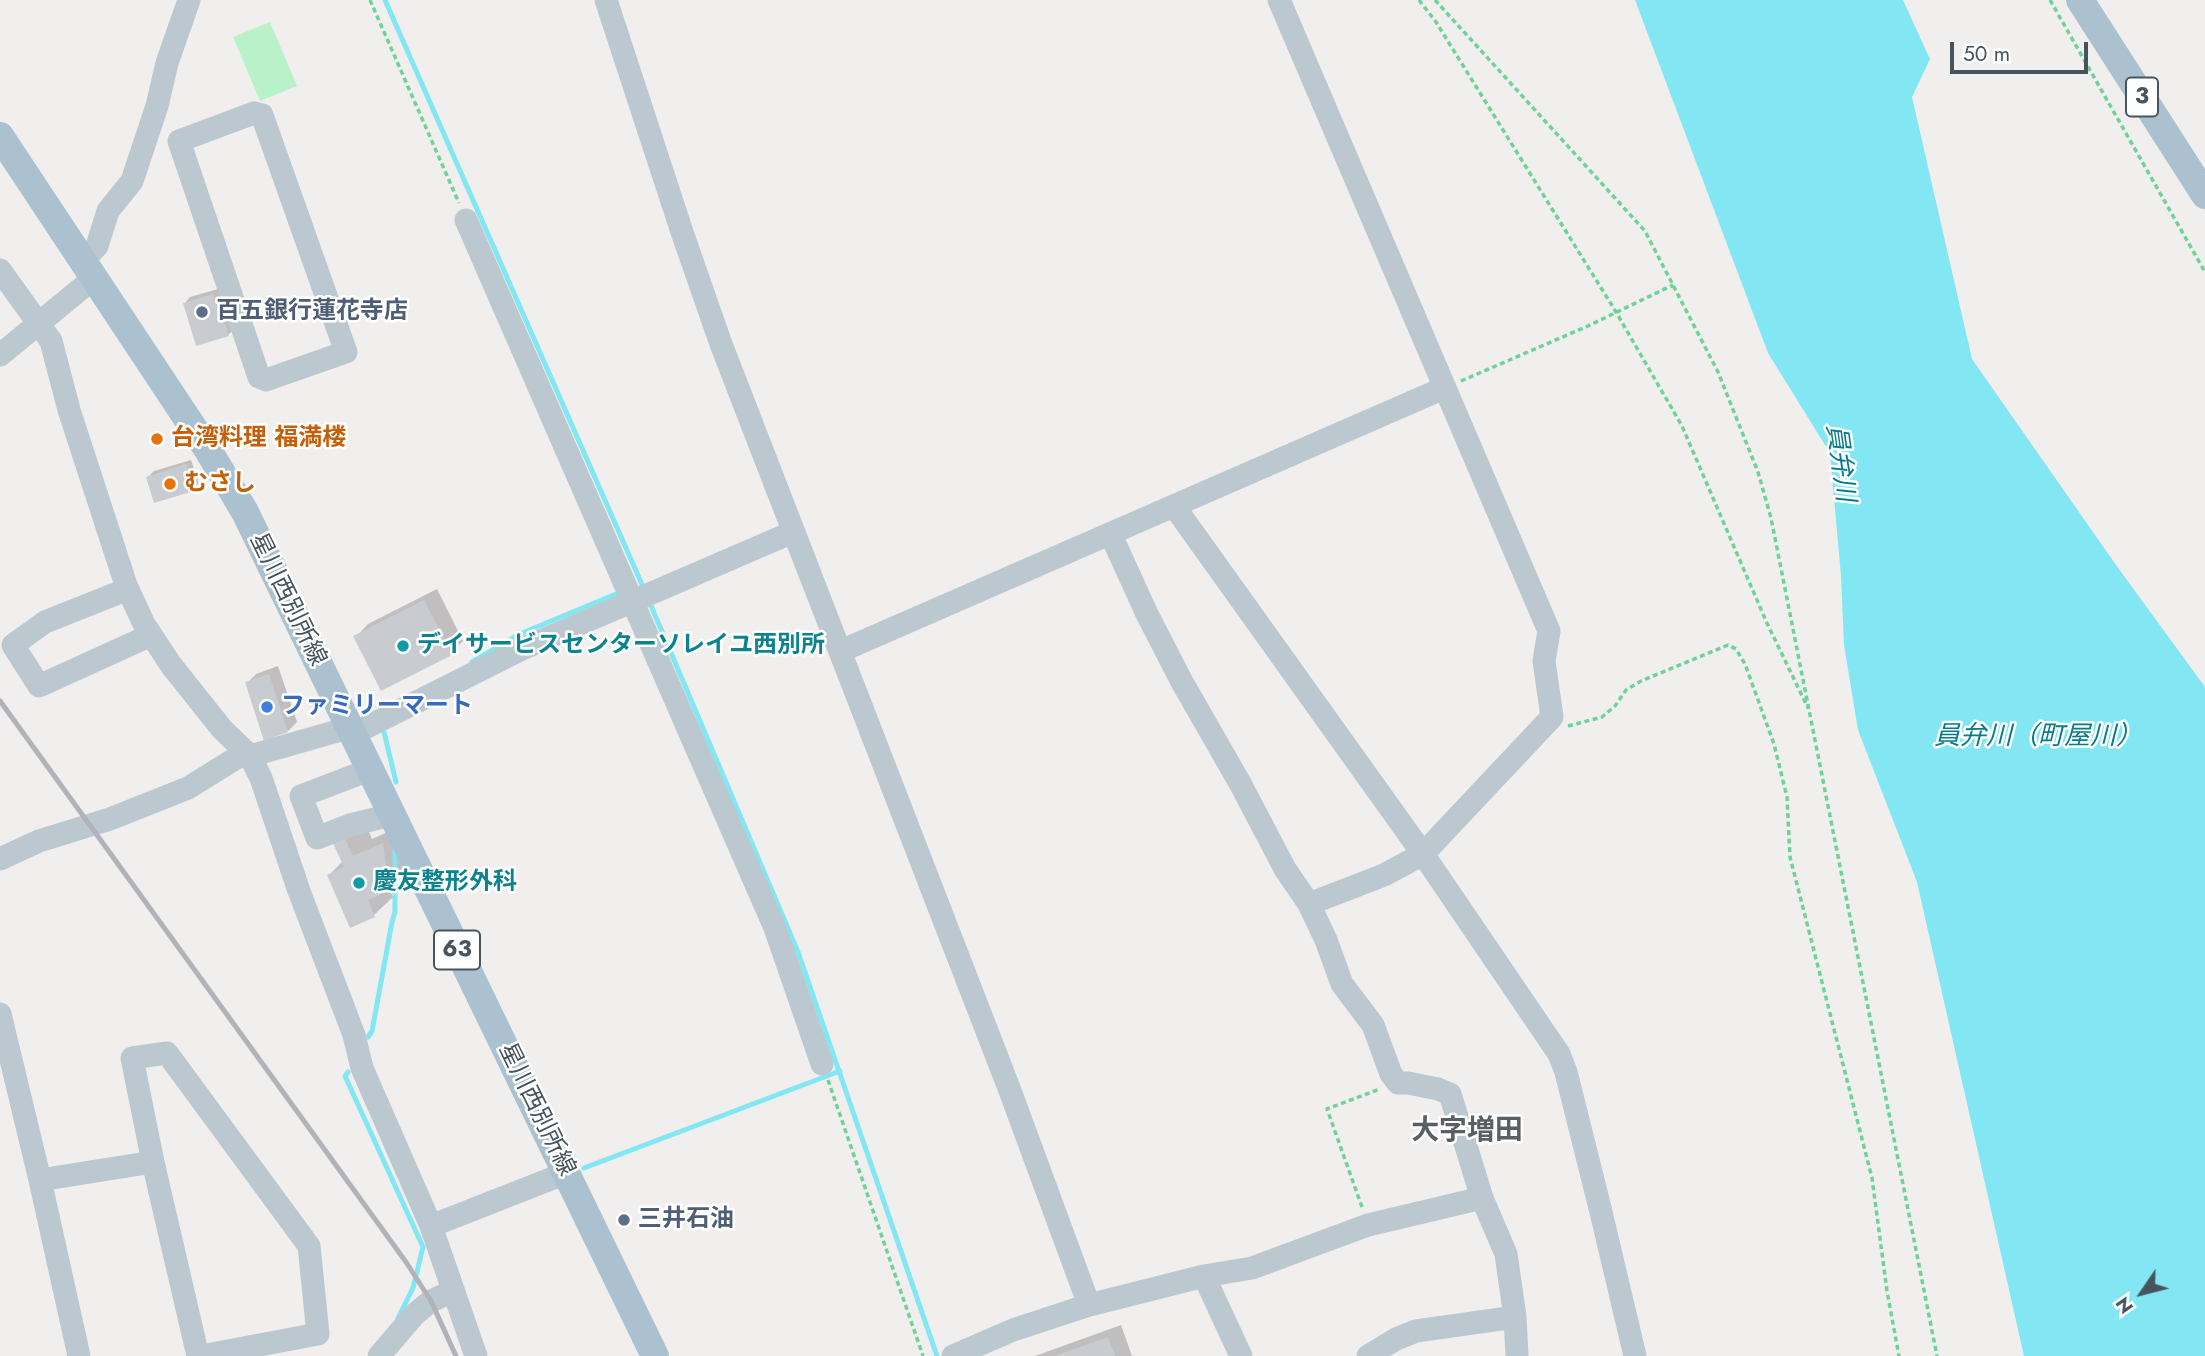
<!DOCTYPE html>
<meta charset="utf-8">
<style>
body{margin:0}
#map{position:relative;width:2205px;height:1356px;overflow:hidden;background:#f1eeee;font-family:Jost,sans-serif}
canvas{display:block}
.north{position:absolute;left:2107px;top:1258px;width:70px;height:70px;-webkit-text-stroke:5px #fff;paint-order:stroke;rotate:235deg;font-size:19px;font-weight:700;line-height:28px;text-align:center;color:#45545d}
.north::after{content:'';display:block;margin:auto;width:24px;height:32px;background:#45545d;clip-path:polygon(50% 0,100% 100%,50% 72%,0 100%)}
.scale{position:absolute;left:1950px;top:42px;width:138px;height:32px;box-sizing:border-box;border:4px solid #45545d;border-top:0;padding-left:9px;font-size:21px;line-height:24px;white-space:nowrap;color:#45545d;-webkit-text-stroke:5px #fff;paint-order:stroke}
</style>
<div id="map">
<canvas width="2205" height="1356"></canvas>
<div class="north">N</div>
<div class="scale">50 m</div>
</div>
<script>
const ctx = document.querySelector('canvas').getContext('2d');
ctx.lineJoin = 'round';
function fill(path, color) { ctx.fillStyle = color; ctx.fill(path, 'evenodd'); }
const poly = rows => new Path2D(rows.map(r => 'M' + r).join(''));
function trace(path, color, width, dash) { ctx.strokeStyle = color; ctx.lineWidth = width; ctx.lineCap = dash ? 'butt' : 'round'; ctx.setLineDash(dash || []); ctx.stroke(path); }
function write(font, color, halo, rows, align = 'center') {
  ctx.font = font + ' Jost,"Noto Sans JP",sans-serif'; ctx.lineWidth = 5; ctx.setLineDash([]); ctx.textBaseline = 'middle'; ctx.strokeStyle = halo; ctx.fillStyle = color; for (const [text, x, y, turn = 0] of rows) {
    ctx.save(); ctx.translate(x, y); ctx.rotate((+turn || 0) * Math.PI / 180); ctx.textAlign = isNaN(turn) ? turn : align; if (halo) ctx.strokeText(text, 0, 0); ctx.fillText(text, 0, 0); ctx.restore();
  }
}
fill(poly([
 [270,22,297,86,260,101,233,37]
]), '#b9f2c9');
fill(poly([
 [1635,0,1903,0,1930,59,1912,97,1972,359,2116,565,2205,687,2205,1356,2024,1356,1917,882,1858,730,1844,645,1841,576,1830,453,1768,353]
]), '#82e6f3');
fill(poly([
 [218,289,226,315,230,318,234,329,228,335,185,303,190,297],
 [191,460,199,483,193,489,148,477,154,471],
 [437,589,463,641,451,653,356,637,368,624],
 [278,666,297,722,288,731,247,683,256,674],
 [361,814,372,839,401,826,407,870,389,888,393,897,374,915,329,875,343,861,332,837],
 [1121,1325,1132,1356,1035,1356]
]), '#0003');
trace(poly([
 [385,0,644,589],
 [649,601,798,952,937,1356],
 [472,662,520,634,616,594],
 [384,732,396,782],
 [368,1037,372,1031,392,922,395,912,395,847],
 [348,1072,345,1076,423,1247,413,1288,398,1318],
 [584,1168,840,1071]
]), '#82e6f3', 5);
fill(poly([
 [213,294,221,321,225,324,229,336,196,346,183,303],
 [186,464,194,491,154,503,146,477],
 [424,600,452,655,381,691,353,636],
 [269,674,288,732,264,741,245,682],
 [342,832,353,856,383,843,389,891,368,900,375,917,350,928,327,875,344,867,330,837],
 [1108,1337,1115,1356,1055,1356]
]), '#c8ccd1');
trace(poly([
 [370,0,459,203],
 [1419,0,1436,22,1616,312,1682,426,1766,621,1808,708],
 [1435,0,1645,231,1718,372,1758,472,1771,518,1937,1356],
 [2050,0,2205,272],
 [1461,381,1588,326,1673,285],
 [1568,726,1602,717,1615,706,1626,690,1641,681,1728,645,1736,649,1745,664,1774,744,1787,797,1790,857,1872,1178,1887,1291,1899,1356],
 [828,1080,923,1356],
 [1362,1207,1327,1109,1380,1089]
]), '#6ed398', 3.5, [5, 3.5]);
trace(poly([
 [606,0,682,232,721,344,1009,1088,1089,1305],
 [1279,0,1549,631,1544,661,1552,717,1423,854,1384,875,1309,904],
 [254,113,262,115,346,352,266,380,259,377,179,141,254,113],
 [466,220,775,928,822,1064],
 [83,261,97,246,108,211,132,181,157,106,167,63,189,0],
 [0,270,51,341,69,410,126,585,144,624,171,665,222,729,250,756,261,778,299,891,354,1035,362,1068,431,1226,476,1356],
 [0,355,94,278],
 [1174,506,1423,854,1559,1054,1566,1072,1601,1212,1635,1356],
 [1111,535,1147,614,1182,682,1241,785,1285,869,1309,904,1326,940,1342,984,1373,1025,1391,1074,1398,1083,1408,1083,1438,1089,1450,1094,1482,1198,1506,1254,1515,1317,1517,1356],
 [128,589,45,622,13,645,39,686,151,635],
 [841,651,1444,388],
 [351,735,522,649,793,532],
 [250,756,348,728],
 [369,770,301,796,317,838,350,825,391,815],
 [0,859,39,841,110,819,188,788,246,752],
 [0,1014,40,1180,79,1356],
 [40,1180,153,1162],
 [431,1226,566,1173],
 [1204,1276,1241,1356],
 [198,1356,153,1162,132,1058,167,1053,309,1246,318,1334,201,1356],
 [379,1356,415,1314,431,1301,453,1291],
 [953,1356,1013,1330,1089,1305,1204,1276,1252,1268,1368,1225,1482,1198],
 [1368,1356,1396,1339,1416,1331,1515,1317]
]), '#bbc8cf', 23);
trace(poly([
 [2080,0,2205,195],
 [0,136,208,450,245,512,655,1356]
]), '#abc1d0', 28);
trace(poly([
 [0,701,406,1262,431,1301,456,1356]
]), '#b0b4b9', 5);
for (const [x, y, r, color] of [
 [202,312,7,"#5c6f8a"],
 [157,439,7,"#e8710a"],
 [170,484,7,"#e8710a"],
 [403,646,7,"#0f9aa8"],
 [267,707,7,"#3f7fe0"],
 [359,883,7,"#0f9aa8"],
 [624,1220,7,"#5c6f8a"]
]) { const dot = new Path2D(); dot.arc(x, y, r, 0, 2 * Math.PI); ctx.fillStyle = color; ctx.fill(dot); trace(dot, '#fff', 2.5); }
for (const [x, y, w] of [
 [2142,97,32],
 [457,950,46]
]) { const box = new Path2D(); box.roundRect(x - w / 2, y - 19.5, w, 39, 5); ctx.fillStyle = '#fff'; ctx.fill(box); trace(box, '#45545d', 2); }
write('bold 23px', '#45545d', null, [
 ["3",2142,97],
 ["63",457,950]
]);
write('bold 24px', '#4e5e75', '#fff', [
 ["百五銀行蓮花寺店",216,312],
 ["三井石油",638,1220]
], 'left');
write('bold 24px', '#c56008', '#fff', [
 ["台湾料理 福満楼",171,439],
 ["むさし",184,484]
], 'left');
write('24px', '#45545d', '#fff', [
 ["星川西別所線",287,600,64],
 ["星川西別所線",536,1110,64]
]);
write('bold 24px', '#0d838f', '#fff', [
 ["デイサービスセンターソレイユ西別所",417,646],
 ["慶友整形外科",373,883]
], 'left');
write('bold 24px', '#366cbe', '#fff', [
 ["ファミリーマート",281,707]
], 'left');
write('italic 26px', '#057c8b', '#fff', [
 ["員弁川",1839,463,82],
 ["員弁川（町屋川）",2038,738]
]);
write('bold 28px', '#5a5f64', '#fff', [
 ["大字増田",1467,1132]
]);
</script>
